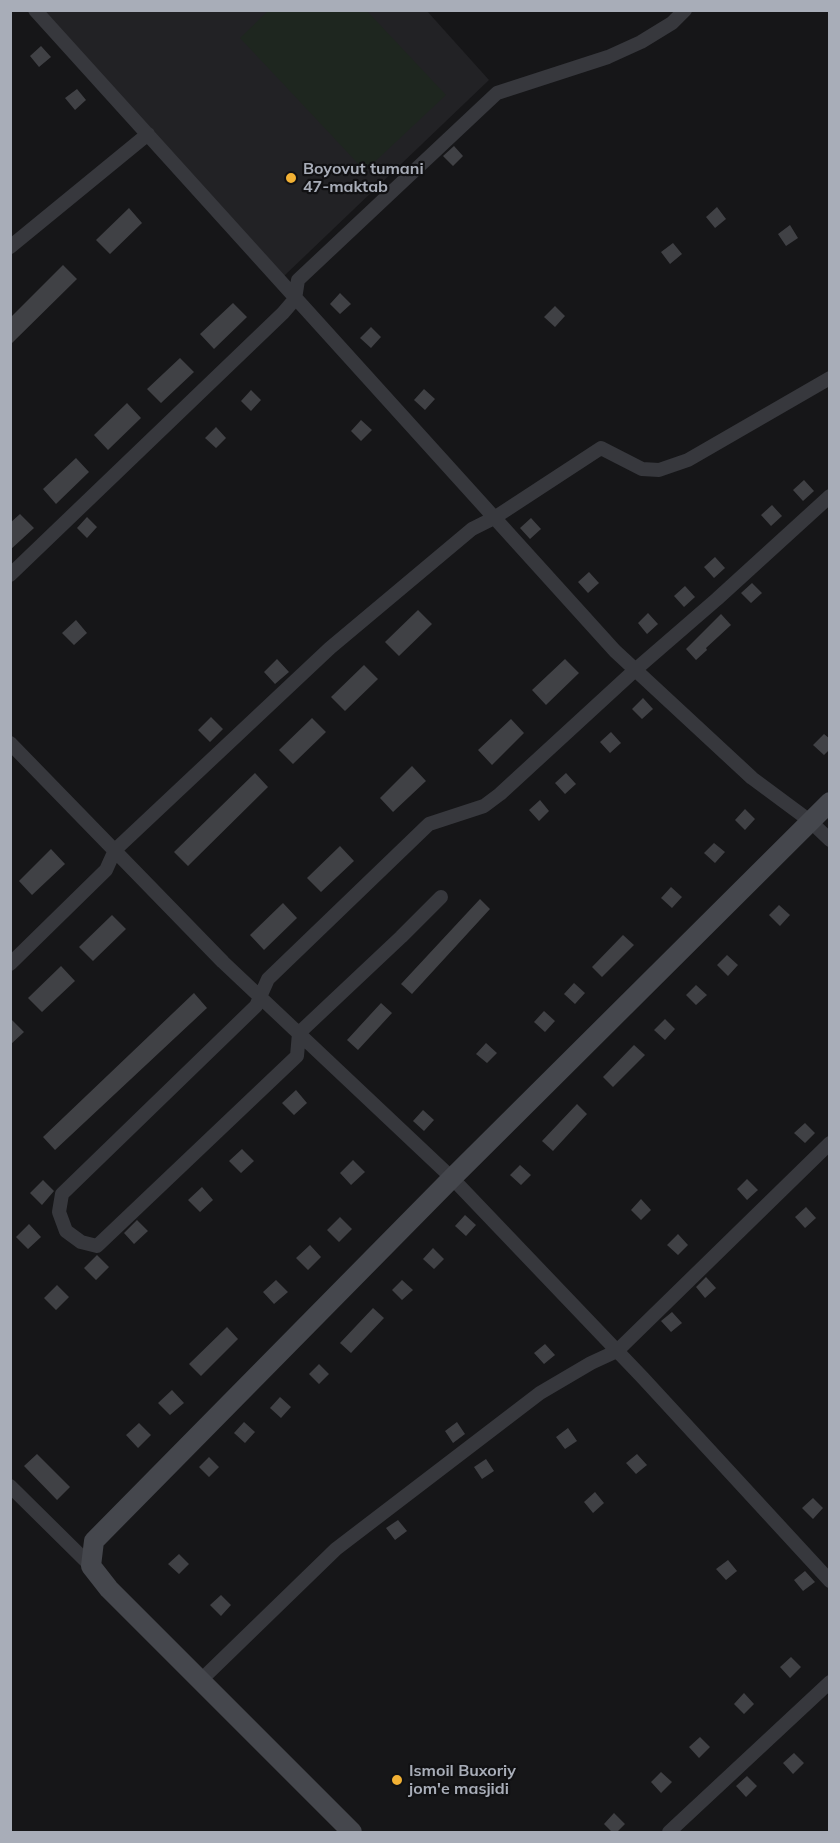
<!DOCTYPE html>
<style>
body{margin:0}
#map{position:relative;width:840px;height:1843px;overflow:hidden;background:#161618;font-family:Mulish,sans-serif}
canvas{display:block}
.frame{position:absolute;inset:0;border:12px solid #a8adb8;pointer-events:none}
</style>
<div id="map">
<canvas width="840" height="1843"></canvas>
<div class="frame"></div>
</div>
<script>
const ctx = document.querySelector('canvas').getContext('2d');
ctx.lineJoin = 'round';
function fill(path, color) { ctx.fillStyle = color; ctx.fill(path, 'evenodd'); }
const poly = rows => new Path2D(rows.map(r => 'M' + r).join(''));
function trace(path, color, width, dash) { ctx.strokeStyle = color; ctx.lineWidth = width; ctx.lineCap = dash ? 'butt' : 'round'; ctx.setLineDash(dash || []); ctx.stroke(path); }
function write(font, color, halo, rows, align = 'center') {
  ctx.font = font + ' Mulish,sans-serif'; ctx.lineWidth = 4.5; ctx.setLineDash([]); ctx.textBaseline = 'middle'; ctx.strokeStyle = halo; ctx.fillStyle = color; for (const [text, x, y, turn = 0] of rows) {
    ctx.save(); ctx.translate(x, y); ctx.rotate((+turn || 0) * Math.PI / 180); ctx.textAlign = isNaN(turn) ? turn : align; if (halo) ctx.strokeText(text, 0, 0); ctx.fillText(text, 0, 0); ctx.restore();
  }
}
fill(poly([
 [42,11,427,11,489,80,284,276]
]), '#222225');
fill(poly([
 [269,10,367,11,446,95,365,171,240,38]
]), '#1e261f');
fill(poly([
 [41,46,51,57,39,67,30,56],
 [77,89,86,100,75,110,65,98],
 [454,146,463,156,453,166,443,156],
 [717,207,726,219,715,228,706,217],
 [129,208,142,223,110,254,96,240],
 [790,225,798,238,786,246,778,234],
 [673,243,682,254,670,264,661,252],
 [63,265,77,279,10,345,10,318],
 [340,293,351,304,340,314,330,304],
 [233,303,247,317,214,349,200,334],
 [555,306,565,316,555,327,544,317],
 [371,327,381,337,371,348,360,338],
 [180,358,194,372,161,403,147,389],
 [424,389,435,399,425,410,414,400],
 [251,390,261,400,251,411,241,401],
 [127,403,141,418,108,450,94,435],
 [361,420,372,430,361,441,351,431],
 [216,427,226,438,216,448,205,438],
 [76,458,89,472,56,504,43,489],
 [804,480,814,491,803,501,793,490],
 [772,505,782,516,771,526,761,515],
 [20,514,34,528,10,550,10,523],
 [87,517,97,527,87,538,77,528],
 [531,518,541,529,530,539,520,528],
 [715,557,725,568,714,578,704,567],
 [589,572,599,583,588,593,578,582],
 [752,583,762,593,751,603,741,593],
 [685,586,695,597,684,607,674,596],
 [418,610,432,624,399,656,385,642],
 [648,613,658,624,647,634,638,623],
 [721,614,731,625,706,648,707,650,696,660,686,649],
 [76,620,87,633,74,645,62,633],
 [277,659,289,672,275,684,264,672],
 [565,659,579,673,546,705,532,690],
 [364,665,378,679,345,711,331,697],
 [643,698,653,709,642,719,632,709],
 [211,717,223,729,210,742,198,730],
 [312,718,326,732,293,764,279,750],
 [511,719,524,733,492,765,478,750],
 [611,732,621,743,610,753,600,742],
 [824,734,830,739,830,749,824,755,813,745],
 [412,766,426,781,393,812,380,798],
 [255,773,268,787,188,866,174,852],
 [566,773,576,784,565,794,555,783],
 [540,800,549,811,539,821,529,810],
 [745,809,755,819,745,830,735,820],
 [714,843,725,852,715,863,704,853],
 [340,846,354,861,321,892,307,878],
 [51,849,65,864,32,895,19,881],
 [671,887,682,897,672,908,661,898],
 [480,899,490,909,412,994,401,984],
 [283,903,297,918,264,950,250,935],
 [779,905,790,915,780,926,769,915],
 [112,915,126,929,93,961,79,947],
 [623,935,634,945,602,977,592,967],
 [727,955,738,965,728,976,717,965],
 [61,966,75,981,42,1012,28,998],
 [574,983,585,993,575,1004,564,994],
 [696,985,707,995,696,1005,686,995],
 [194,993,207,1008,55,1150,43,1137],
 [381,1003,392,1013,358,1050,347,1040],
 [544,1011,555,1021,545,1032,534,1022],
 [10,1018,24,1032,10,1045],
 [665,1019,675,1029,665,1040,654,1030],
 [486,1043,497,1053,487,1063,476,1054],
 [634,1045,645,1055,613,1087,603,1077],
 [296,1090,307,1103,294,1115,282,1103],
 [577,1104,587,1114,553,1151,542,1141],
 [423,1110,434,1120,424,1131,413,1121],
 [805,1123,815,1133,805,1143,794,1133],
 [242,1149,254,1161,241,1173,229,1161],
 [353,1160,365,1172,351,1185,340,1173],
 [520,1165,531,1175,521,1185,510,1175],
 [747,1179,758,1190,747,1200,737,1189],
 [43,1180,54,1191,42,1205,30,1193],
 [202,1187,213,1200,200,1212,188,1200],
 [641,1199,651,1210,641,1220,631,1210],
 [806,1207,816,1218,805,1228,795,1217],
 [465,1215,476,1225,466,1236,455,1226],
 [340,1217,352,1229,339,1242,327,1230],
 [137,1220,148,1231,134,1244,124,1233],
 [29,1224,41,1237,28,1249,16,1237],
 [678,1234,688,1245,678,1255,667,1245],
 [310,1245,321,1257,308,1270,296,1258],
 [433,1248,444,1259,434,1269,423,1259],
 [97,1255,109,1267,96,1280,84,1268],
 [706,1277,716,1288,705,1298,696,1287],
 [276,1280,288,1292,274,1304,263,1292],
 [402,1280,413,1290,402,1300,392,1290],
 [57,1285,69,1297,56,1310,44,1298],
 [373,1308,384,1318,351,1353,340,1343],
 [672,1312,682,1323,671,1332,661,1321],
 [227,1327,238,1339,201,1376,189,1364],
 [545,1344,555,1355,544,1364,534,1353],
 [319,1364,329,1374,319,1384,309,1374],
 [172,1390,184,1403,170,1415,158,1403],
 [280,1397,291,1407,281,1418,270,1408],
 [244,1422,255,1432,245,1443,234,1433],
 [457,1422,465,1434,453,1443,445,1431],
 [139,1423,151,1435,138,1448,126,1435],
 [568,1428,577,1441,565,1449,556,1437],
 [37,1454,70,1487,57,1500,24,1466],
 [637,1454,647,1465,636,1474,626,1463],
 [209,1457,219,1467,209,1477,199,1467],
 [486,1459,494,1471,482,1479,474,1467],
 [595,1492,604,1503,593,1513,584,1502],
 [813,1498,823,1508,813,1519,802,1508],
 [398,1520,407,1531,395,1540,386,1528],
 [179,1554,189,1564,179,1574,168,1564],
 [728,1560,737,1571,726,1580,716,1569],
 [805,1571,815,1582,803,1591,794,1580],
 [221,1595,231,1605,221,1616,210,1605],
 [791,1657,801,1667,790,1678,780,1667],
 [744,1693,754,1704,744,1714,734,1704],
 [700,1737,710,1747,699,1758,689,1747],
 [794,1753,804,1763,793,1774,783,1763],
 [661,1772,672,1782,661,1793,651,1782],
 [747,1776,757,1786,746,1797,736,1786],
 [614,1813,625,1824,616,1833,613,1833,604,1824]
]), '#404145');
trace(poly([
 [35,10,615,651,752,778,810,821,830,840],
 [10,247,148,134],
 [10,575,283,313,295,299,298,280,497,93,608,57,641,42,672,23,685,10],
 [10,743,223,962,452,1178,643,1378,830,1581],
 [441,897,401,937,299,1033,297,1056,97,1246,81,1242,66,1231,59,1212,62,1194,256,1006,268,979,429,824,484,806,500,794,635,670,717,599,830,496],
 [10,964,106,870,115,850,330,648,472,529,494,518,601,448,642,469,659,470,688,460,830,378],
 [10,1486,91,1566],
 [200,1681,336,1549,540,1393,591,1363,617,1351,830,1143],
 [669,1832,830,1682]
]), '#37383d', 14);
trace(poly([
 [352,1832,109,1589,91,1566,94,1541,452,1178,830,802]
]), '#45474d', 20);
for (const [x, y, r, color] of [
 [291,178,6,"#f2b134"],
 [397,1780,6,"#f2b134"]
]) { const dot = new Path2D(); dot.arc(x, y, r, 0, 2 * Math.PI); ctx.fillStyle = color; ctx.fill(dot); trace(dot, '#111113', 2); }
write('bold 16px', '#a8adb8', '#111113', [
 ["Boyovut tumani",303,169],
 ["47-maktab",303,187],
 ["Ismoil Buxoriy",409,1771],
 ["jom'e masjidi",409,1789]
], 'left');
</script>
